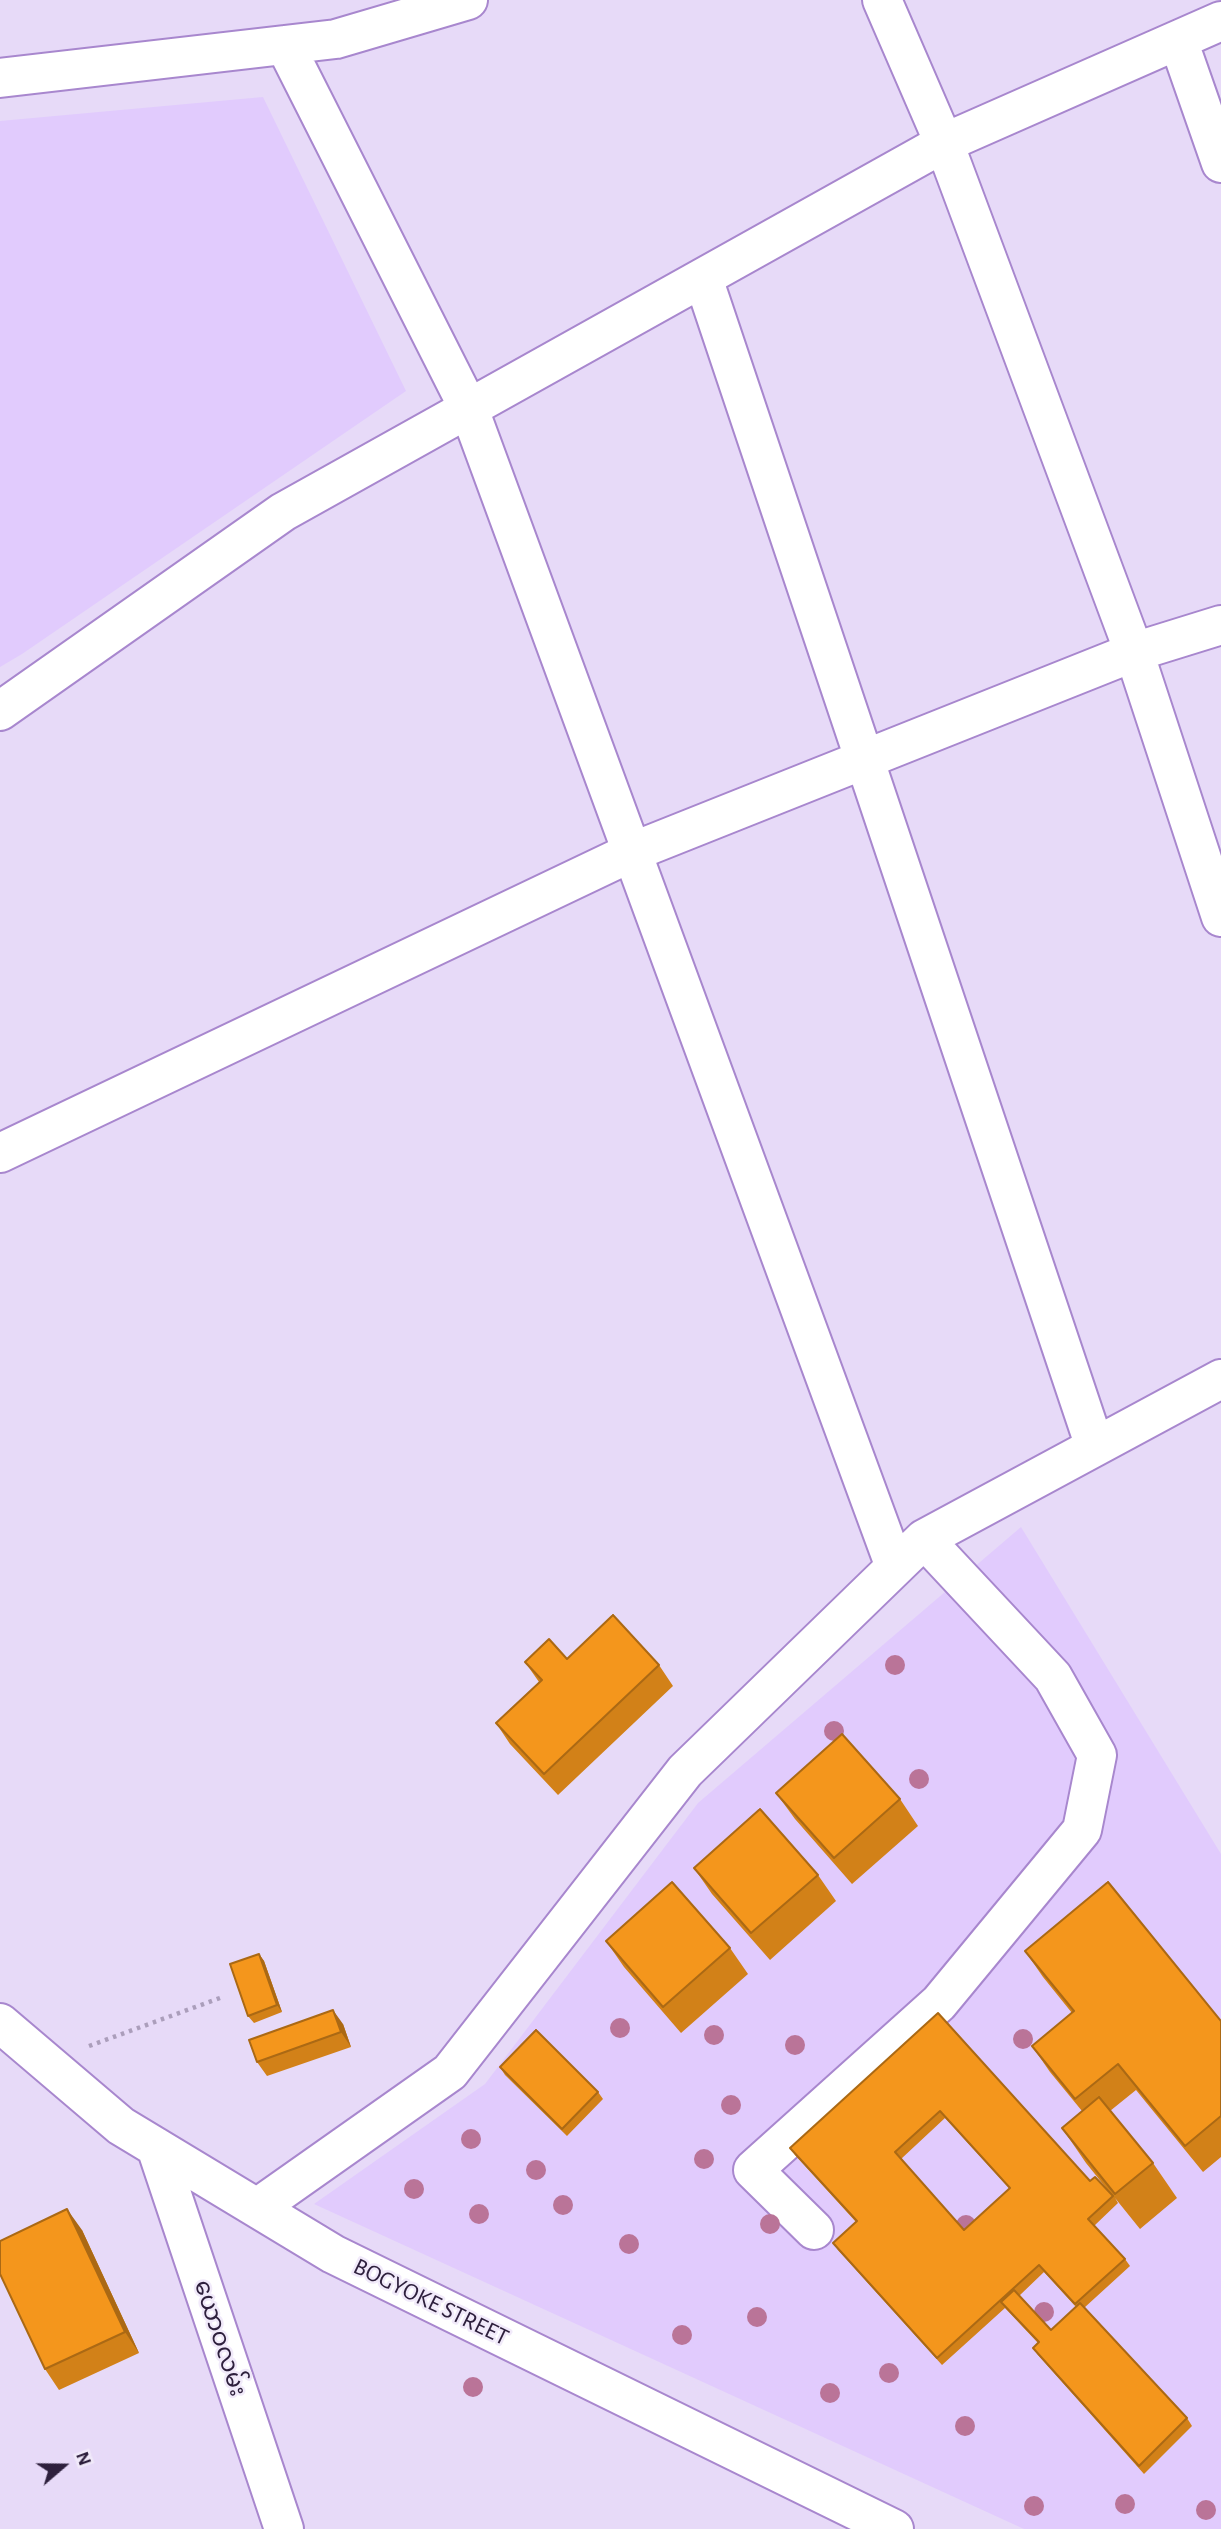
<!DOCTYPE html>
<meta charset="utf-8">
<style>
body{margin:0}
#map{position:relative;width:1221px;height:2529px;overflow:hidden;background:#e7daf8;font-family:"Alegreya Sans",sans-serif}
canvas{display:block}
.north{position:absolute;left:28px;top:2431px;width:70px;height:70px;-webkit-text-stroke:5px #f1eafa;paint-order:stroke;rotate:70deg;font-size:19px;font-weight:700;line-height:28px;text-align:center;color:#2e203d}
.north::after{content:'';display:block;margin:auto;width:24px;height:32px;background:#2e203d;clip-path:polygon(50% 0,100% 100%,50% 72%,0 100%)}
</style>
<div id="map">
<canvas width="1221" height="2529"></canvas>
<div class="north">N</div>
</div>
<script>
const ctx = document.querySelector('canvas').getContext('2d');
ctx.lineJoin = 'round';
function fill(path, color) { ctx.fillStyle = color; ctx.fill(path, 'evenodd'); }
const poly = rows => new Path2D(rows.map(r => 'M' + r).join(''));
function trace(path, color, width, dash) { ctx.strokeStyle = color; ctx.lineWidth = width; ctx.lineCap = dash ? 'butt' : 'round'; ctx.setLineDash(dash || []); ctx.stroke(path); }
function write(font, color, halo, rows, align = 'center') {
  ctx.font = font + ' "Alegreya Sans","Noto Sans Myanmar",sans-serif'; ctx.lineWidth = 5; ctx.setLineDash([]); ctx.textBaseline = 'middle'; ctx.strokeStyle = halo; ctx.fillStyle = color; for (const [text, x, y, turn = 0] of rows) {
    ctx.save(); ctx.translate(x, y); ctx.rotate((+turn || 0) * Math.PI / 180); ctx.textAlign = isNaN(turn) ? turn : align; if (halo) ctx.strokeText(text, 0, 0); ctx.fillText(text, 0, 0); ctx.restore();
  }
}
fill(poly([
 [263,97,406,391,22,654,0,667,0,121],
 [1021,1527,1221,1854,1221,2529,1024,2529,314,2204,485,2084,698,1803]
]), '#e1cbfd');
const street = poly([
 [882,0,944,143,1134,652,1221,917],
 [1178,40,1221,163],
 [285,45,469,409,895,1567],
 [0,78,336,39,468,0],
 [703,278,1095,1447],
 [0,711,283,512,944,143,1221,21],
 [0,1153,632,852,1134,652,1221,625],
 [0,2023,121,2126,333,2254,894,2529],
 [156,2147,284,2529],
 [257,2208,450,2072,685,1771,924,1539,1221,1379],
 [814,2230,753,2170,939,2003,1082,1830,1097,1755,1053,1677,924,1539]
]);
trace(street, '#a887ce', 42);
trace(poly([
 [89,2046,220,1998]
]), '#ab9ebb', 4.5, [3.5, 5]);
trace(street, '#fff', 38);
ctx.fillStyle = '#ba7498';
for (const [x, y] of [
 [895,1665],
 [834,1731],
 [919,1779],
 [620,2028],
 [714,2035],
 [1023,2039],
 [795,2045],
 [731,2105],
 [471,2139],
 [704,2159],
 [536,2170],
 [414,2189],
 [563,2205],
 [479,2214],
 [770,2224],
 [966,2225],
 [629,2244],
 [1044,2312],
 [757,2317],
 [682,2335],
 [889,2373],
 [473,2387],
 [830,2393],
 [965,2426],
 [1125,2504],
 [1034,2506],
 [1206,2510]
]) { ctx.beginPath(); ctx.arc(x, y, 10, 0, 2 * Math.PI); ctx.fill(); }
fill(poly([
 [567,1659,659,1665,673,1686,558,1795,510,1744,496,1723,539,1682,525,1662],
 [776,1793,900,1799,918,1826,852,1884,795,1819],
 [694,1868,818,1875,836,1901,770,1960,712,1894],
 [606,1941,730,1948,748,1974,681,2033,624,1967],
 [1025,1951,1221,2021,1221,2157,1203,2172,1136,2090,1110,2111,1153,2163,1177,2198,1140,2229,1115,2198,1118,2203,1094,2226,1125,2259,1130,2266,1084,2308,1187,2418,1192,2426,1144,2474,1038,2355,1033,2348,1038,2343,1005,2308,942,2365,838,2250,833,2243,856,2222,795,2155,790,2148,938,2013,1090,2181,1111,2194,1086,2163,1062,2128,1082,2111,1050,2072,1032,2046,1072,2013,1043,1977],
 [945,2118,1010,2189,964,2230,901,2159],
 [1044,2272,1076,2307,1051,2330,1019,2296],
 [259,1954,264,1961,282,2012,254,2023,248,2016],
 [343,2024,351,2047,267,2076,257,2062],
 [500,2067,598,2092,603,2099,567,2136,505,2075],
 [82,2230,139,2353,59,2390,45,2369]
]), '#d28118');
fill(poly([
 [259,1954,264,1961,282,2012,277,2005],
 [333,2010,343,2024,351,2047,341,2032],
 [67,2209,82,2230,139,2353,125,2332]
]), '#ab6914');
const building = poly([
 [613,1615,659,1665,544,1774,496,1723,542,1680,525,1662,549,1639,567,1659,613,1615],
 [842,1734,900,1799,834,1858,776,1793,842,1734],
 [760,1809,818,1875,751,1933,694,1868,760,1809],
 [672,1882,730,1948,663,2007,606,1941,672,1882],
 [1108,1882,1221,2021,1221,2116,1185,2146,1118,2064,1075,2099,1032,2046,1074,2011,1025,1951,1108,1882],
 [259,1954,277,2005,248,2016,230,1964,259,1954],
 [333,2010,341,2032,257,2062,249,2040,333,2010],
 [938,2013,1090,2181,1095,2177,1113,2196,1088,2219,1125,2259,1075,2304,1039,2265,937,2358,833,2243,857,2221,790,2148,938,2013],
 [940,2111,1010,2188,964,2230,895,2152,940,2111],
 [536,2030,598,2092,562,2129,500,2067,536,2030],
 [1099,2097,1153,2163,1115,2194,1062,2128,1099,2097],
 [67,2209,125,2332,45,2369,0,2274,0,2241,67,2209],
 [1014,2290,1051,2330,1080,2303,1187,2418,1139,2466,1033,2348,1039,2342,1001,2302,1014,2290]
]);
fill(building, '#f4961c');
trace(building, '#ab6914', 2);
write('24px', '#2e203d', '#f1eafa', [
 ["BOGYOKE STREET",431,2302,26],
 ["ယောဝလမ်း",220,2338,72]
]);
</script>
